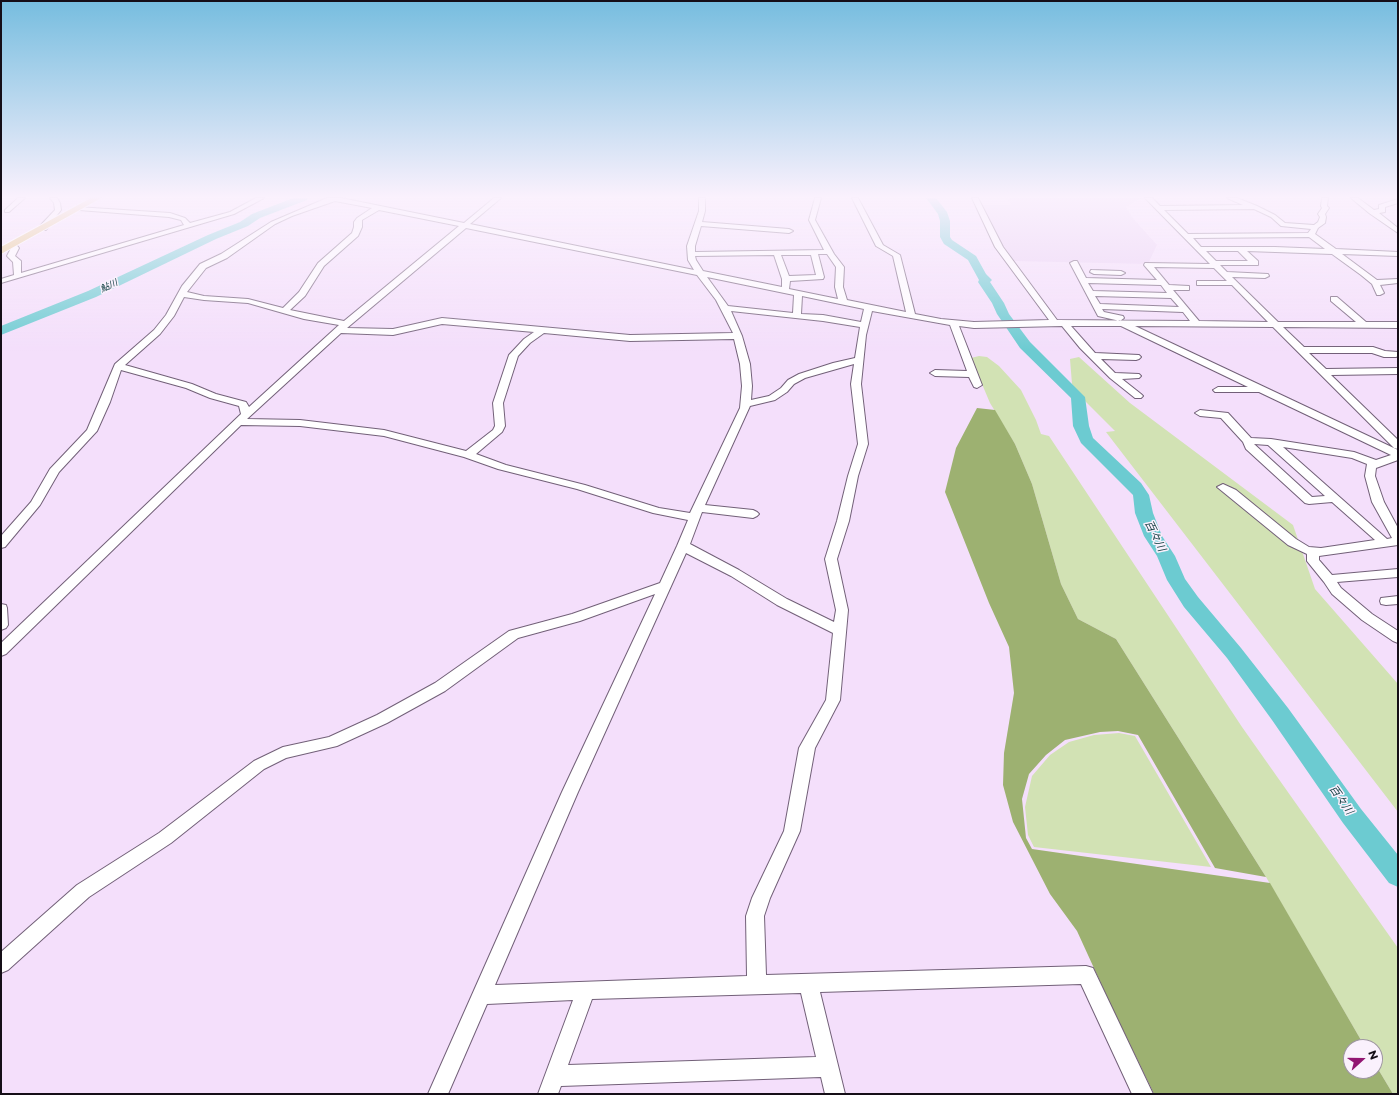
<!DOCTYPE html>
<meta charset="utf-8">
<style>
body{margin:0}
#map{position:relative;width:1399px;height:1095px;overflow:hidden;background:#f4dffb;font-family:Montserrat,sans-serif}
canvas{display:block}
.frame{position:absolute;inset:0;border:2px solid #150e17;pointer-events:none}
.north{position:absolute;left:1343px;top:1039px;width:40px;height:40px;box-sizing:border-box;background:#faf1fd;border:1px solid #9e96a1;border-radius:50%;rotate:69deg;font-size:11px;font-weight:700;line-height:16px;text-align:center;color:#150e17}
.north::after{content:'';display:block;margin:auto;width:14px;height:18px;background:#921672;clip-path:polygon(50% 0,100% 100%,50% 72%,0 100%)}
</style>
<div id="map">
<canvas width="1399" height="1095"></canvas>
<div class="frame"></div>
<div class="north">N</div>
</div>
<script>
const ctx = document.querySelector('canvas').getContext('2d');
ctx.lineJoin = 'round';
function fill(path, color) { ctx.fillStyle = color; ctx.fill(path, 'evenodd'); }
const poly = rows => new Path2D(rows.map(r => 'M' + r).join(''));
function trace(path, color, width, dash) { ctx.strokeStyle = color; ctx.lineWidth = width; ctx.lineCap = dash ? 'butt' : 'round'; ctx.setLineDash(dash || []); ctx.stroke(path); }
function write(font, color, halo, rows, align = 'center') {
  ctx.font = font + ' Montserrat,"Noto Sans JP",sans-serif'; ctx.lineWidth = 3; ctx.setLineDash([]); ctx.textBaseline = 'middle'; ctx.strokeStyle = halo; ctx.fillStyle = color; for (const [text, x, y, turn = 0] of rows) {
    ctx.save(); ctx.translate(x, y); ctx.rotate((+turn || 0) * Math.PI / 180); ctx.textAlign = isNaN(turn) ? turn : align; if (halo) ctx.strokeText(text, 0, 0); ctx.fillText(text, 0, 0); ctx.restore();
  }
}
fill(poly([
 [1008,198,1141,198,1126,207,1132,217,1157,245,1148,264,1011,261,1003,250,982,205,1011,205]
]), '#ead1f4');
fill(poly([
 [979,356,987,357,999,366,1021,390,1036,420,1041,434,1049,436,1242,727,1398,948,1398,1094,1393,1094,1375,1064,1375,1047,1365,1047,1266,877,1116,639,1078,619,1061,584,1032,484,1015,444,990,403,971,358],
 [1079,357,1130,403,1293,525,1315,589,1398,684,1398,812,1106,432,1115,431,1085,401,1072,384,1070,359],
 [1119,733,1135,736,1211,867,1034,847,1028,835,1025,807,1032,776,1050,755,1069,742,1094,735]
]), '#d2e2b4');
fill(poly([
 [977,408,995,410,1015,444,1032,484,1061,584,1078,619,1116,639,1266,877,1215,868,1138,735,1118,731,1100,732,1065,740,1046,755,1029,774,1022,799,1026,838,1032,849,1270,883,1365,1047,1351,1047,1351,1071,1375,1071,1375,1064,1393,1094,1154,1094,1109,1001,1077,931,1050,894,1013,822,1003,785,1004,753,1014,693,1009,647,989,603,945,492,956,448]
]), '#9db171');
fill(poly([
 [293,198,308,198,307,200,260,218,248,226,216,239,96,297,1,335,1,326,88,291,208,235,240,222,252,214,293,198],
 [926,198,936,198,947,212,950,221,950,237,952,240,976,256,986,274,992,280,990,282,1004,303,1009,314,1030,342,1085,397,1089,426,1093,438,1141,483,1149,495,1153,513,1162,536,1175,556,1185,579,1198,597,1241,648,1288,708,1361,809,1398,855,1398,887,1389,883,1343,823,1272,720,1227,658,1184,607,1167,580,1157,556,1144,536,1135,513,1133,495,1081,443,1073,426,1071,398,1020,348,997,314,992,303,978,282,979,280,968,260,944,244,940,237,940,221,938,214,926,198]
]), '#6ccbd1');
const minor = poly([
 [18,198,25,198,9,212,5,212,5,210,18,198],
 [50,198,57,198,60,203,61,210,46,230,40,230,40,226,55,210,54,203,50,198],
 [256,198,264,198,234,214,1,283,1,279,14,275,13,262,7,256,11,248,8,245,9,243,15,243,19,248,15,256,21,261,21,273,184,225,181,220,169,217,79,210,77,209,77,207,170,213,185,218,190,223,230,212,256,198],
 [327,198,341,198,464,223,494,198,501,198,470,224,694,270,688,260,687,246,699,211,699,198,705,198,705,211,702,222,789,229,793,231,789,233,701,226,695,246,695,252,824,250,809,220,815,198,821,198,815,220,834,254,844,267,843,287,847,300,906,312,893,256,876,246,852,198,858,198,883,245,900,255,915,314,941,319,974,322,1049,320,995,247,972,198,978,198,1003,247,1057,320,1190,321,1183,312,1102,309,1104,312,1123,316,1124,318,1120,321,1098,316,1070,263,1074,261,1077,261,1086,278,1157,280,1144,265,1145,263,1210,264,1145,198,1152,198,1160,206,1243,205,1227,198,1237,198,1257,206,1275,215,1285,223,1314,225,1318,222,1320,217,1318,214,1322,208,1321,206,1322,198,1328,198,1327,206,1329,208,1325,214,1326,217,1325,223,1318,228,1315,234,1336,249,1398,252,1398,256,1342,254,1377,280,1398,279,1398,283,1380,285,1384,293,1380,295,1377,295,1372,284,1361,275,1332,254,1247,251,1258,261,1258,265,1220,265,1227,272,1268,274,1269,276,1265,278,1232,277,1278,322,1356,322,1331,301,1331,297,1337,297,1366,322,1398,322,1398,328,1283,327,1304,347,1373,347,1385,351,1398,352,1398,356,1396,357,1384,357,1372,353,1309,353,1326,369,1398,368,1398,374,1331,375,1398,440,1398,449,1394,448,1273,327,1135,326,1398,450,1398,460,1376,468,1375,476,1384,502,1398,528,1398,545,1319,556,1319,560,1332,575,1398,569,1398,577,1337,582,1341,588,1372,614,1398,631,1398,643,1393,641,1362,620,1332,594,1324,582,1307,561,1307,554,1288,545,1217,487,1223,484,1236,490,1296,539,1309,547,1321,548,1375,540,1332,502,1309,504,1305,503,1246,449,1243,442,1221,418,1200,416,1195,413,1200,410,1228,413,1251,438,1271,439,1354,452,1376,460,1391,455,1259,392,1215,392,1213,390,1218,387,1248,387,1121,326,1071,326,1095,353,1139,355,1141,357,1139,359,1136,360,1101,359,1115,373,1139,374,1141,376,1139,378,1122,379,1141,394,1143,396,1141,398,1135,398,1110,378,1080,348,1062,326,974,328,959,326,982,385,977,388,974,387,969,377,935,376,930,373,935,370,967,371,950,325,872,311,866,335,861,384,868,444,858,476,849,521,837,559,848,610,840,700,815,748,800,831,770,898,764,916,766,975,1086,966,1093,968,1153,1094,1132,1094,1081,984,820,992,845,1094,825,1094,821,1077,561,1086,558,1094,538,1094,573,1000,487,1004,448,1094,428,1094,562,792,655,594,580,621,518,638,445,691,387,723,337,746,286,758,264,769,171,843,89,897,8,970,1,973,1,952,77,885,159,833,254,761,283,747,329,737,377,715,435,683,509,631,572,614,660,583,677,546,688,520,653,513,577,489,498,469,464,457,384,436,300,426,241,425,6,654,1,656,1,643,241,414,239,406,210,398,186,388,121,370,110,402,97,431,59,472,40,505,5,547,1,548,1,536,31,502,50,469,87,430,115,364,154,330,166,315,182,286,200,264,221,254,271,222,327,198],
 [335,201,372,208,357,218,354,222,354,227,352,233,318,263,299,292,283,308,248,299,204,296,187,292,206,268,227,258,275,224,292,216,335,201],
 [1254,209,1271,217,1281,226,1311,229,1308,233,1188,234,1164,210,1254,209],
 [379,210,459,226,344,321,290,310,305,296,324,266,358,236,362,227,362,220,379,210],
 [466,228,697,275,716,300,733,333,630,335,442,318,393,329,347,328,466,228],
 [1309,237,1325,249,1275,247,1201,247,1193,238,1309,237],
 [1206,251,1238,251,1248,261,1216,261,1206,251],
 [818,254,827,254,836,267,835,287,838,299,789,289,790,281,823,279,824,277,818,254],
 [774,255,782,279,782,287,703,271,696,260,695,256,774,255],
 [781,255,811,255,816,275,789,276,781,255],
 [1154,267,1214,268,1227,281,1197,281,1197,285,1232,285,1268,322,1199,321,1173,290,1189,290,1189,286,1169,285,1154,267],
 [707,277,794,295,793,313,728,306,707,277],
 [1088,283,1161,285,1167,293,1093,291,1088,283],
 [802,296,864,309,861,322,823,315,801,314,802,296],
 [1095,296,1171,298,1179,307,1100,304,1095,296],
 [184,297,204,300,248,303,304,319,339,325,249,407,246,402,216,394,192,384,125,365,160,334,174,316,184,297],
 [731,311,823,321,860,327,855,358,833,363,799,374,788,380,781,388,769,396,751,400,752,386,750,364,742,336,731,311],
 [442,324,534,332,524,339,509,355,493,403,495,426,493,430,466,451,384,430,300,420,247,419,341,333,393,335,442,324],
 [544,333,630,341,734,339,740,364,742,386,740,408,690,513,659,508,585,485,506,465,476,454,502,432,505,426,503,403,518,356,530,343,544,333],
 [854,364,851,384,858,444,848,476,837,521,825,559,836,610,834,622,787,599,739,570,690,544,702,512,753,518,757,516,759,514,757,512,753,510,705,505,750,406,775,400,787,392,794,384,805,378,854,364],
 [1254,444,1268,445,1325,496,1312,497,1254,444],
 [1283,447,1352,458,1367,464,1365,476,1372,502,1392,538,1387,539,1283,447],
 [686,553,731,576,777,605,833,633,826,700,799,748,784,831,752,898,746,916,747,976,495,985,578,792,686,553],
 [801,993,816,1057,568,1065,592,999,801,993],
 [1351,198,1358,198,1374,210,1379,209,1379,205,1398,199,1398,203,1385,207,1385,212,1379,213,1398,228,1398,233,1369,213,1351,198],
 [1091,270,1121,271,1125,273,1121,275,1094,274,1090,272,1091,270],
 [1398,596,1398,604,1386,605,1381,604,1380,601,1381,598,1398,596],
 [1,604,6,605,7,608,8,625,6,628,1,630,1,604]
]);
const major = poly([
 [91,198,101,198,1,254,1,247,91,198]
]);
trace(minor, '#726078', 2);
trace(major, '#fff', 2);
fill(minor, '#fff');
fill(major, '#e3c179');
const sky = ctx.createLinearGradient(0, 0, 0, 351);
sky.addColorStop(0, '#76bddf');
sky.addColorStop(0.56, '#faf1fd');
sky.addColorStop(1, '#faf1fd00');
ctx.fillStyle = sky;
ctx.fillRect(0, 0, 1399, 351);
write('italic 9px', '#154144', '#faf1fd', [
 ["鮎川",109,286,-25]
]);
write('italic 11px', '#154144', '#faf1fd', [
 ["百々川",1155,536,64],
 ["百々川",1341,800,55]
]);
</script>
